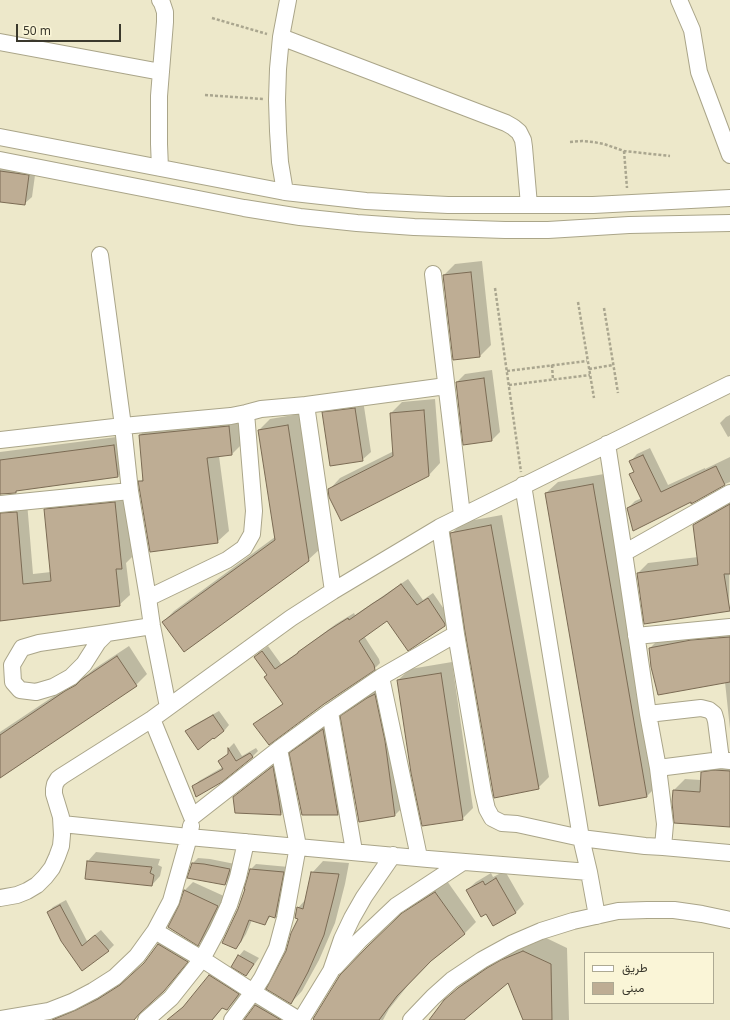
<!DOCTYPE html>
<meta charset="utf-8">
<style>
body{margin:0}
#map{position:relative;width:730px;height:1020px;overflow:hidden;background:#ede8ca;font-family:"Noto Sans",Vazirmatn,sans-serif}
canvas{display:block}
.legend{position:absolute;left:584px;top:952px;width:130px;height:52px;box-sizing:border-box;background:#faf5d7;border:1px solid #ada993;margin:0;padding:5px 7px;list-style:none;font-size:12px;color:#3a382c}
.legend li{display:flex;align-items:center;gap:8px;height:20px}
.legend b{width:20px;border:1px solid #ada993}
.scale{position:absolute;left:16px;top:24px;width:105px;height:18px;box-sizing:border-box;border:2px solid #3a382c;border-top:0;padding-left:5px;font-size:12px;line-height:14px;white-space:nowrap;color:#3a382c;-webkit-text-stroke:3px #faf5d7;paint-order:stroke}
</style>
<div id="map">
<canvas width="730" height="1020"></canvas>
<ul class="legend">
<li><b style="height:5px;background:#fff"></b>طريق</li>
<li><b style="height:11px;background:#bead94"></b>مبنى</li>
</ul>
<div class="scale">50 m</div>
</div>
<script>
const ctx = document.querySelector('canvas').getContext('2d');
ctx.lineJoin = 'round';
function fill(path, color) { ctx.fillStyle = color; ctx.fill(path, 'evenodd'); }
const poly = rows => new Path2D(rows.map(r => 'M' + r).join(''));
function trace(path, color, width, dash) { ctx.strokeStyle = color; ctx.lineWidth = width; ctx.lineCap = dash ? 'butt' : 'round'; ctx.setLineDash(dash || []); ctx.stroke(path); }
fill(poly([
 [0,163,36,168,32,197,24,204,0,201],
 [482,261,491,345,480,356,444,275,455,264],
 [492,370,500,432,492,440,464,444,457,382,465,374],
 [435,399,440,463,429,475,329,490,340,478,394,451,391,413,402,402],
 [363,400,371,452,362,460,323,413,331,404],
 [299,414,320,549,308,560,163,622,174,611,275,537,259,430,270,419],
 [240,415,243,443,232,454,219,456,229,531,217,542,140,482,144,478,140,435,151,424],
 [730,415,730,436,728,437,720,423,726,417],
 [124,436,128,466,118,476,18,489,16,492,1,493,1,495,3,500,27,502,33,574,51,572,45,510,55,499,126,492,132,557,126,563,130,595,119,605,0,620,0,452],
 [650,448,668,485,705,468,705,469,730,457,730,482,725,484,692,503,692,501,628,508,635,501,642,498,631,475,635,471,630,462,637,454],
 [604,474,658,785,647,796,546,493,558,482],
 [730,500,729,610,638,573,648,563,698,557,694,525,705,515],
 [502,515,549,777,538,788,452,533,463,522],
 [408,579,423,600,433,593,450,618,450,620,445,626,388,619,364,636,379,659,380,663,374,669,255,724,260,719,284,703,268,675,255,657,261,651,268,646,281,664,300,651,305,647,336,624,354,613,355,615],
 [730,627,730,729,725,682,650,648,661,637],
 [129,646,147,674,136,685,0,776,0,732,78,680,88,674,94,669],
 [452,662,473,808,462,819,398,680,410,669],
 [380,687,406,804,395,815,341,717,353,705],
 [219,711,229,725,224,731,186,731,192,726],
 [334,719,349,803,338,814,291,753,302,742],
 [234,743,242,756,256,748,258,751,252,757,193,787,199,781,223,767,219,761,229,753,229,748],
 [281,759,289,805,281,814,234,797,243,789],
 [730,760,730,826,674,790,685,779,701,780,702,773,713,761],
 [96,852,160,859,158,865,162,867,160,876,152,885,86,878,88,861],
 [198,858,210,859,235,864,231,878,225,884,192,864],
 [323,861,349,863,345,884,335,923,319,960,302,991,291,1003,287,951,299,919,298,908,306,899,312,873],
 [256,864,289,867,280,911,275,917,271,916,264,924,252,920,246,934,241,942,236,947,239,909,247,888,250,870],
 [505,871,524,904,515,913,486,913,467,890,476,882,491,873,493,877],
 [447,881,476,922,465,933,433,959,409,984,389,1009,383,1020,316,1020,378,937,414,902],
 [193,882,226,897,207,936,198,944,180,906,185,890],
 [66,900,87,941,101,930,114,945,109,950,82,970,48,912,53,907],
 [168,935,196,952,173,981,133,1020,61,1020,60,1018,69,1008,108,990,131,976,146,962,158,944],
 [540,935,567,948,569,1020,524,1020,508,982,464,1020,430,1020,445,1001,475,971],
 [244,950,259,958,251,969,246,975,239,956],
 [219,966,248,985,236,1000,227,1009,223,1007,212,1020,170,1020,192,1006,209,975],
 [265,996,284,1020,245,1020,256,1005]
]), '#0003');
const building = poly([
 [0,171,29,175,25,205,0,202,0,171],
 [471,272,480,357,453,360,443,275,471,272],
 [484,378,492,441,463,445,456,382,484,378],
 [355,408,363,461,330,466,322,412,355,408],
 [424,410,429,476,341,521,329,497,328,489,393,456,390,413,424,410],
 [288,425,309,561,184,652,162,622,275,540,258,430,288,425],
 [229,426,232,455,207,458,218,543,150,552,138,481,143,481,139,435,229,426],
 [114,445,118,477,16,491,16,493,0,494,0,460,114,445],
 [643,455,661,492,716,466,725,485,691,504,691,502,633,531,627,508,642,501,629,474,634,472,629,461,643,455],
 [593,484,647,797,599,806,545,493,593,484],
 [115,502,122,569,116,569,120,606,0,621,0,513,17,512,23,584,51,581,44,509,115,502],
 [730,504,730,574,724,574,730,611,644,624,637,573,698,565,693,525,730,504],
 [491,525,539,789,494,798,465,632,450,533,491,525],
 [401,584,417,605,428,598,445,624,445,626,408,651,387,621,359,641,374,665,375,670,324,704,269,745,253,724,283,704,264,677,267,675,254,657,262,651,275,669,298,653,298,652,329,630,348,618,349,620,372,604,383,597,401,584],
 [730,637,730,682,658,695,651,667,649,648,691,640,730,637],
 [117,656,137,686,0,778,0,735,65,691,76,685,81,680,117,656],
 [441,673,463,820,422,826,411,773,397,680,441,673],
 [375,694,385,741,395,816,359,822,340,716,367,698,375,694],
 [213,715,224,731,214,739,213,738,198,750,185,731,213,715],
 [323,729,338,815,302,815,289,753,323,729],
 [228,748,236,761,250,753,253,757,222,782,196,797,192,786,223,769,218,761,228,754,228,748],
 [273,766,279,801,281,815,235,813,233,797,273,766],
 [714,770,730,771,730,827,674,823,672,802,673,790,700,792,701,772,714,770],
 [87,861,152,867,150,873,154,875,152,886,85,879,87,861],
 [192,863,204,864,230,869,225,885,187,878,192,863],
 [250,869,284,872,275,918,269,916,265,925,249,920,241,941,236,949,222,943,238,909,245,889,244,889,250,869],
 [311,872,339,874,334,896,324,935,308,972,291,1004,266,989,286,951,291,933,298,919,295,918,297,907,303,909,311,872],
 [496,878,516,913,493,926,486,914,481,917,466,890,483,881,485,885,496,878],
 [184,890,218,906,198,946,168,927,179,905,184,890],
 [435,892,465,934,431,961,397,996,379,1020,314,1020,313,1019,340,975,366,948,402,913,435,892],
 [60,905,82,946,95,935,109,951,82,971,61,941,47,912,60,905],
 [158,944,188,962,164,991,140,1013,134,1020,52,1020,76,1010,98,999,120,985,144,963,158,944],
 [523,951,551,964,552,1020,523,1020,508,983,464,1020,429,1020,444,1000,458,988,487,968,501,960,523,951],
 [238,955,254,964,246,976,231,967,238,955],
 [209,975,239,994,227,1010,222,1008,212,1020,167,1020,183,1007,209,975],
 [255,1005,281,1020,244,1020,255,1005]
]);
fill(building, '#bead94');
trace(building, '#7b6b54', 1);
const minor = poly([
 [160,0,162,3,165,12,165,22,159,96,159,144,160,168],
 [679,0,692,30,699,72,730,155],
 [281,37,506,123,513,127,519,132,523,140,524,147,529,205],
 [0,42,161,72],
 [0,137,285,192,366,201,448,205,593,205,730,198],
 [0,160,244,208,300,217,357,223,414,227,505,230,548,230,629,225,730,223],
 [285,192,280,162,278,131,277,100,278,69,281,37,288,0],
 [100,255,123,426,130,491,148,598,152,626,168,707],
 [433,274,462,515],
 [306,405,333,591],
 [0,440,123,426,231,416,246,413,261,409,306,405,446,386],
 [607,444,624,553,648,714,658,768,665,824,663,847],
 [523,485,581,838,589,872,597,916],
 [0,504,130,491],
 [440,527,456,634,483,792,487,809,492,818,502,823,517,824,581,838,645,846,663,847,730,853],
 [624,553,730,493],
 [148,598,227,560,244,548,252,534,254,511,246,413],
 [107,633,98,642,84,664,71,677,53,687,36,692,20,690,13,682,12,665,22,648,39,643,107,633,152,626],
 [636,636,730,627],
 [381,677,419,857],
 [330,712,354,851],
 [648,714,701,708,709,710,714,714,716,721,721,760,730,761],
 [152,719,192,817,279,749,330,712,381,677,456,634],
 [658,768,721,760],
 [62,824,189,837,428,859,589,872],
 [0,898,17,895,27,891,37,885,45,877,52,868,57,857,61,846,62,835,61,817,54,794,54,789,55,784,58,779,62,776,152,719,291,618,333,591,440,527,730,384],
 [155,931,202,959,253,992,299,1020],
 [335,967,359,941,396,906,463,862],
 [0,1019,49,1011,72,1002,93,991,115,977,137,956,155,931,171,901,189,837,191,826],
 [146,1020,171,998,202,959,217,931,229,905,238,877,246,842],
 [232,1020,253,992,262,978,277,948,285,918,298,846,279,749],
 [301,1020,331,971,342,939,352,918,364,897,393,855],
 [411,1020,433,997,452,980,482,960,513,943,541,931,573,921,618,911,647,910,674,910,702,914,730,920]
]);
trace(minor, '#aaa589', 18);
trace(poly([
 [212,18,267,34],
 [205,95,263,99],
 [570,142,582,141,593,142,604,144,624,151,670,156],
 [624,151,627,188],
 [495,288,521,472],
 [578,302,594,398],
 [604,308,618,393],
 [552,365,553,380],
 [589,369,613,365],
 [507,371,587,361],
 [509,385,590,375]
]), '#aaa68f', 2.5, [3, 2]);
trace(minor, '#fff', 16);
</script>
